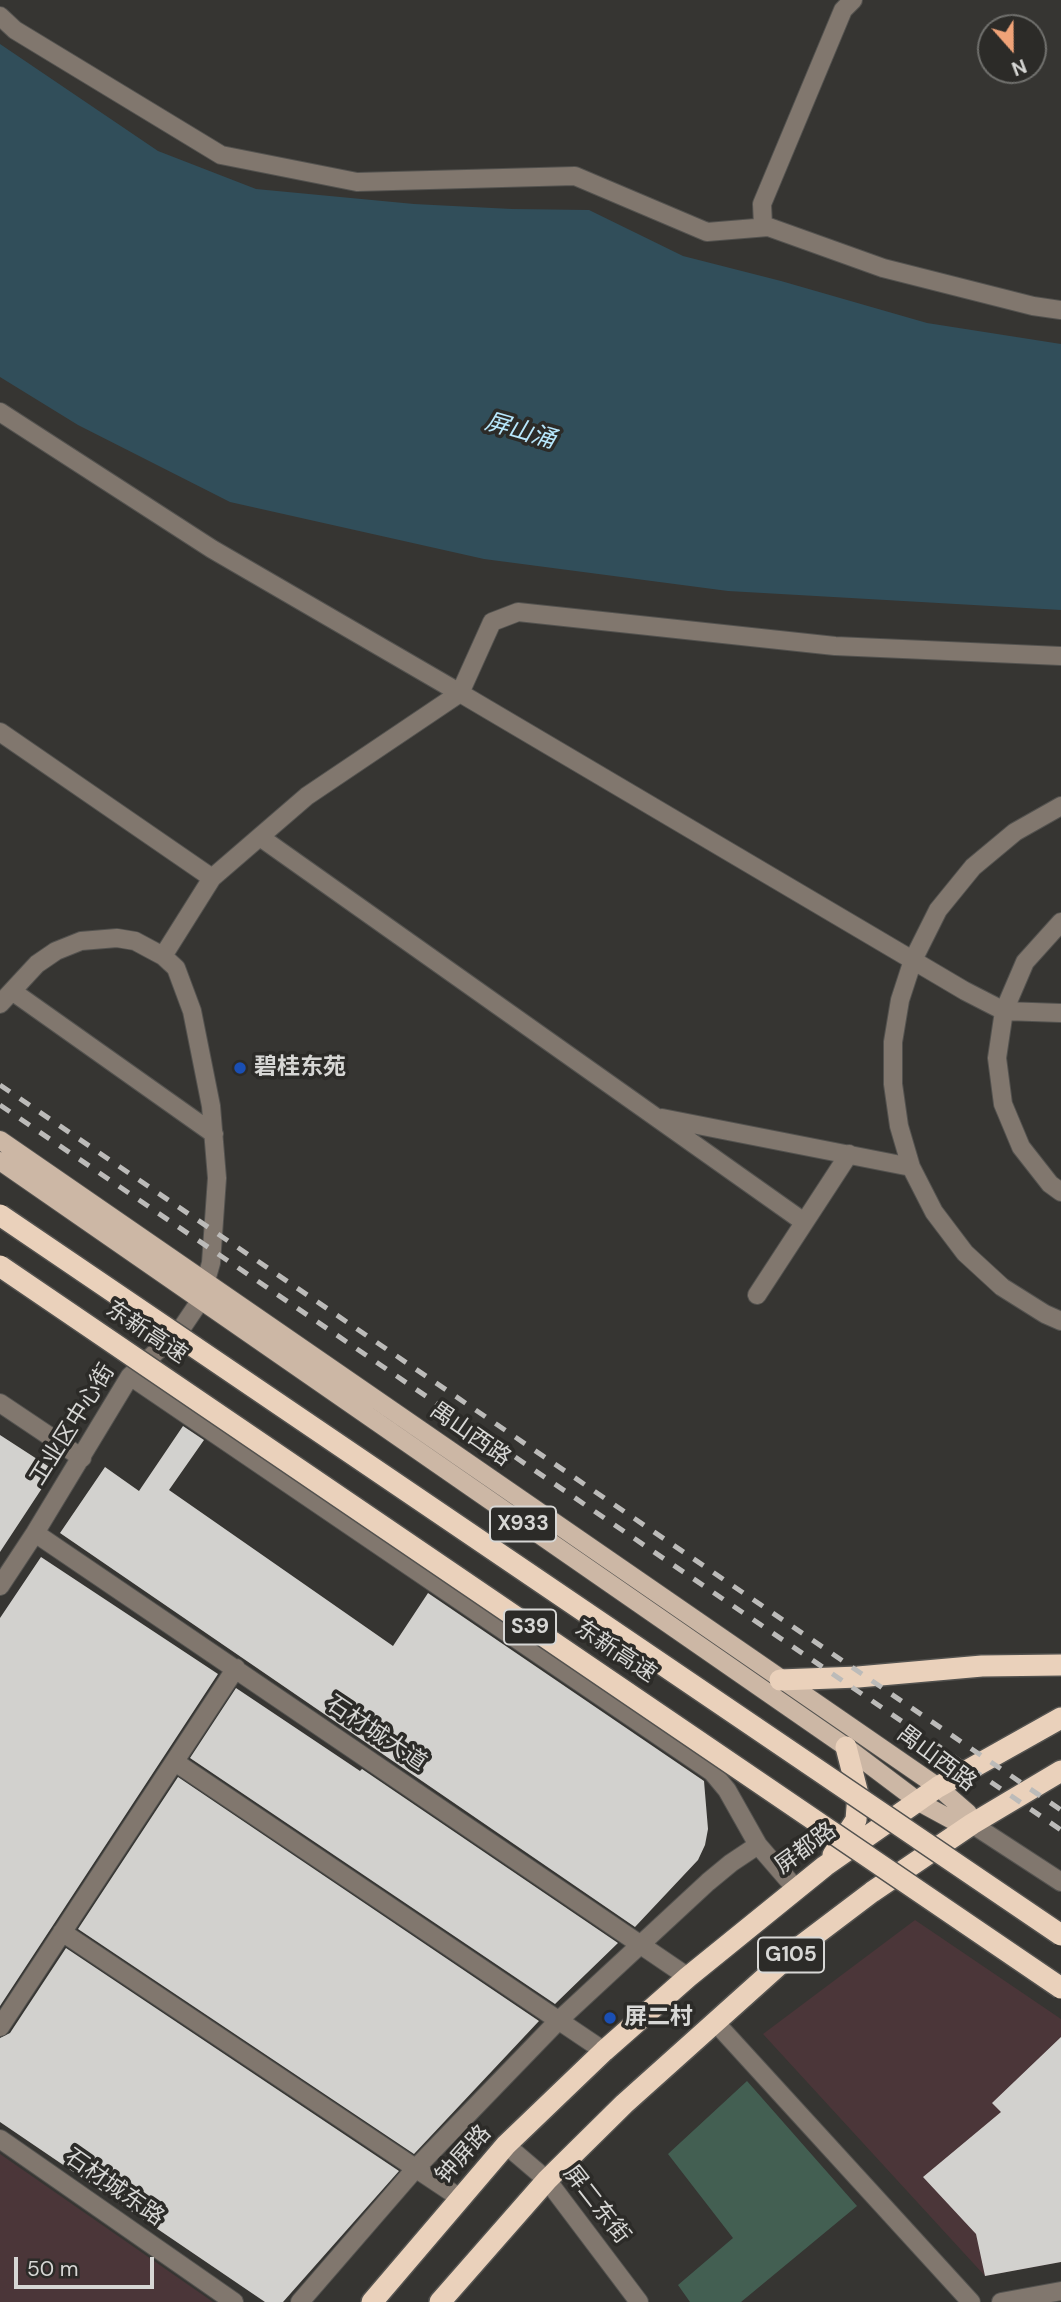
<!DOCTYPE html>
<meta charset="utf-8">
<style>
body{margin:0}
#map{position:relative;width:1061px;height:2302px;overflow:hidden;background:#363532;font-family:"DM Sans",sans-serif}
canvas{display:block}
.north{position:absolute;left:977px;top:14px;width:70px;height:70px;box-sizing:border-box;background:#2c2b28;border:2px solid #70706d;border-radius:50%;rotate:159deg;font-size:19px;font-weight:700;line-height:28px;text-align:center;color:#d7d7d5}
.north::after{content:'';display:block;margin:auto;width:24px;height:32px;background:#f0a378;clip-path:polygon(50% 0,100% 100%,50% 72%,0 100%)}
.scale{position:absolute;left:14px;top:2257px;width:140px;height:32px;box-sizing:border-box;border:4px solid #d7d7d5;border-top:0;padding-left:9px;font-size:21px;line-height:24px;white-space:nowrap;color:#d7d7d5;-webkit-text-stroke:5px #2c2b28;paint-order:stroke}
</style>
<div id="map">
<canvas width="1061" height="2302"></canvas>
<div class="north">N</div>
<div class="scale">50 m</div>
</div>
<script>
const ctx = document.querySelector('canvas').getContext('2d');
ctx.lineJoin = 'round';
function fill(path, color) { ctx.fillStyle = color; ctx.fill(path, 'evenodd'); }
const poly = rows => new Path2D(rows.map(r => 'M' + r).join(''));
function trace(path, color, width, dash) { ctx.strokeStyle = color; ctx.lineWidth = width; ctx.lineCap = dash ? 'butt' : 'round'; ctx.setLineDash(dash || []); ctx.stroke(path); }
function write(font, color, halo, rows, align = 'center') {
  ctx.font = font + ' "DM Sans","Noto Sans SC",sans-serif'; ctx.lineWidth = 7; ctx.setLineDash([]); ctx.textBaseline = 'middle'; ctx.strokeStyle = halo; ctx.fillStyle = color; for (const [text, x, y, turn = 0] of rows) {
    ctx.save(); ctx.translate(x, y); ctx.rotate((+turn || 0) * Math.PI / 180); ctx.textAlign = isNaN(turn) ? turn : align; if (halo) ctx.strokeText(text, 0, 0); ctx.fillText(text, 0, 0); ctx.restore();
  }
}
fill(poly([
 [915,1920,1061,2019,1061,2262,985,2276,763,2034],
 [0,2154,213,2302,0,2302]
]), '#4b3639');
fill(poly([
 [747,2081,857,2206,741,2302,690,2302,678,2285,733,2238,668,2154]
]), '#435f52');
fill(poly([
 [0,44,158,151,256,189,414,204,512,209,589,210,683,256,781,281,927,323,1061,344,1061,610,728,591,484,559,230,502,78,425,0,377]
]), '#314e5a');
fill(poly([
 [183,1426,204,1440,169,1490,393,1646,428,1593,704,1781,708,1829,705,1845,698,1860,635,1927,60,1533,105,1467,139,1491],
 [0,1435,54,1470,0,1552],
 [41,1557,218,1674,0,2006,0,1618],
 [236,1688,360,1771,362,1769,618,1943,555,2004,190,1758],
 [178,1777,539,2021,414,2154,78,1929],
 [66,1948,399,2171,283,2302,265,2302,0,2122,0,2038,10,2033],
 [1061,2037,1061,2262,985,2276,976,2234,923,2177,1001,2112,992,2103]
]), '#d2d1ce');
const minor = poly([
 [853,0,843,10,762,204,763,225,883,268,1033,306,1061,310],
 [0,16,15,30,221,155,357,182,575,176,707,232,768,227],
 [0,412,212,549,460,693,492,622,518,612,835,646,1061,656],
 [0,732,212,878],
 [1061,806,1015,832,973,867,938,910,913,960,900,1000,893,1042,893,1084,899,1126,911,1167,934,1212,965,1253,1002,1287,1045,1314,1061,1321],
 [260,837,804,1222],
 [1061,922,1025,962,1004,1011,997,1058,1003,1104,1021,1147,1050,1184,1061,1192],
 [163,956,212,878,307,796,460,693,965,991,1004,1011,1061,1013],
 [12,991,214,1134],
 [0,1004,37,964,56,951,81,941,117,938,135,941,163,956,176,968,192,1011,211,1106,217,1178,211,1263,200,1301,181,1329,130,1376,35,1533,0,1586],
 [662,1118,911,1167],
 [757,1295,849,1154],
 [130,1376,712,1772,727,1790,758,1845,796,1889],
 [0,1403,82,1458],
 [35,1533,688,1977],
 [175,1762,604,2051],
 [972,1824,1061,1882],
 [62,1932,460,2198],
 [716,2023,971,2302],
 [0,2027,236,1668],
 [0,2139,234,2302],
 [506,2145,547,2180,639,2302],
 [300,2302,416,2168,558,2021,708,1882,731,1863,758,1845],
 [1001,2302,1061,2291]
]);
const major = poly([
 [0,1140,938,1787,968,1813,972,1824],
 [0,1161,846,1747,919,1802,954,1821,972,1824]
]);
const highway = poly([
 [780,1680,858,1677,982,1666,1061,1665],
 [833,1855,856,1820,858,1794,846,1747],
 [372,2302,506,2145,604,2051,688,1977,825,1866,938,1787,1061,1718],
 [440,2302,547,2180,624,2104,798,1948,872,1892,972,1824,1061,1771]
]);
trace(minor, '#53524f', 20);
trace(major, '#53524f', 20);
trace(highway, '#53524f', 24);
trace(minor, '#81776e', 18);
trace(major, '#ccb7a5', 18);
trace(highway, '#ead1bb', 21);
trace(poly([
 [0,1085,1061,1810],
 [0,1105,1061,1830]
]), '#bcbbb9', 5, [12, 12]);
const highwayBridge = poly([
 [0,1215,1061,1935],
 [0,1266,1061,1988]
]);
trace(highwayBridge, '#53524f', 24, []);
trace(highwayBridge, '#ead1bb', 21);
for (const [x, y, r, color] of [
 [240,1068,7,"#1a4fb4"],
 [610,2018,7,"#1a4fb4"]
]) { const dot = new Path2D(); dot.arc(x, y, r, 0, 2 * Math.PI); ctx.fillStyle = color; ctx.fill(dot); trace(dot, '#2c2b28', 2.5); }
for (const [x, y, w] of [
 [523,1524,66],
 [530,1627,52],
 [791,1955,66]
]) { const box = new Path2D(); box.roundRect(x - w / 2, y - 17.5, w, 35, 5); ctx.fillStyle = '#2c2b28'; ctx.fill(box); trace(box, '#d7d7d5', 2); }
write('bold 21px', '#d7d7d5', null, [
 ["X933",523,1524],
 ["S39",530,1627],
 ["G105",791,1955]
]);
write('bold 23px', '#d7d7d5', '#2c2b28', [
 ["碧桂东苑",254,1068],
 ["屏二村",624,2018]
], 'left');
write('23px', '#d7d7d5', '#2c2b28', [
 ["东新高速",146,1333,34],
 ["工业区中心街",73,1425,-58],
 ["禺山西路",470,1435,35],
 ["东新高速",615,1652,34],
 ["石材城大道",376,1734,34],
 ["禺山西路",936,1759,37],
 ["屏都路",806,1849,-36],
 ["钟屏路",464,2155,-48],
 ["石材城东路",114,2188,35],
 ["屏二东街",596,2205,52]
]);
write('italic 24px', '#b8e7fc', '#2c2b28', [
 ["屏山涌",520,432,16]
]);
</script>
